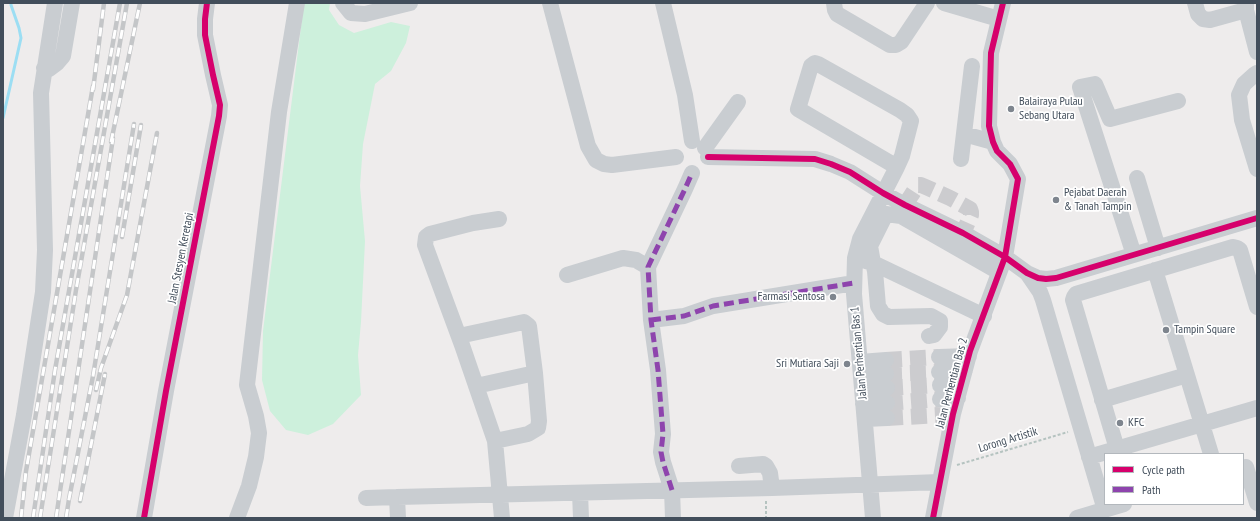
<!DOCTYPE html>
<style>
body{margin:0}
#map{position:relative;width:1260px;height:521px;overflow:hidden;background:#eeecec;font-family:"PT Sans Narrow",sans-serif}
canvas{display:block}
.frame{position:absolute;inset:0;border:4px solid #424e5b;pointer-events:none}
.legend{position:absolute;left:1104px;top:453px;width:140px;height:52px;box-sizing:border-box;background:#fff;border:1px solid #b3b8bd;margin:0;padding:5px 7px;list-style:none;font-size:12px;color:#424e5b}
.legend li{display:flex;align-items:center;gap:8px;height:20px}
.legend b{width:20px;border:1px solid #b3b8bd}
</style>
<div id="map">
<canvas width="1260" height="521"></canvas>
<div class="frame"></div>
<ul class="legend">
<li><b style="height:5px;background:#d6006c"></b>Cycle path</li>
<li><b style="height:5px;background:#8e44ad"></b>Path</li>
</ul>
</div>
<script>
const ctx = document.querySelector('canvas').getContext('2d');
ctx.lineJoin = 'round';
function fill(path, color) { ctx.fillStyle = color; ctx.fill(path, 'evenodd'); }
const poly = rows => new Path2D(rows.map(r => 'M' + r).join(''));
function trace(path, color, width, dash) { ctx.strokeStyle = color; ctx.lineWidth = width; ctx.lineCap = dash ? 'butt' : 'round'; ctx.setLineDash(dash || []); ctx.stroke(path); }
function write(font, color, halo, rows, align = 'center') {
  ctx.font = font + ' "PT Sans Narrow",sans-serif'; ctx.lineWidth = 3.5; ctx.setLineDash([]); ctx.textBaseline = 'middle'; ctx.strokeStyle = halo; ctx.fillStyle = color; for (const [text, x, y, turn = 0] of rows) {
    ctx.save(); ctx.translate(x, y); ctx.rotate((+turn || 0) * Math.PI / 180); ctx.textAlign = isNaN(turn) ? turn : align; if (halo) ctx.strokeText(text, 0, 0); ctx.fillText(text, 0, 0); ctx.restore();
  }
}
fill(poly([
 [304,3,330,3,329,10,339,25,354,33,391,22,410,26,406,43,391,71,375,84,363,144,360,186,365,241,361,322,358,355,361,395,333,424,308,435,286,430,270,411,262,380,263,331]
]), '#cdf0dc');
trace(poly([
 [3,118,21,38,19,28,11,5,11,3]
]), '#9cdef3', 3);
trace(poly([
 [905,205,918,185,921,185,928,188,950,198,970,209,971,212,971,215,963,233],
 [886,360,939,357],
 [886,374,939,372],
 [887,388,940,385],
 [887,403,940,399],
 [887,418,941,415]
]), '#cccccf', 16, [16, 8]);
trace(poly([
 [957,465,1068,432],
 [766,501,766,518]
]), '#b5c3c0', 2, [3, 2]);
trace(poly([
 [343,3,351,13,365,14,410,3],
 [550,3,588,146,596,160,604,164,612,165,676,157],
 [663,3,685,95,692,141],
 [834,3,835,10,837,14,890,45,896,45,901,42,927,3],
 [944,3,999,19],
 [1195,3,1198,14,1203,19,1210,20,1246,10],
 [1246,3,1246,10,1257,52],
 [44,68,49,69,57,63,63,56,72,3],
 [1257,73,1254,75,1244,84,1239,95,1242,120,1257,169],
 [964,134,993,142],
 [705,148,738,102],
 [708,157,815,159,831,164,850,172,883,193,905,205,963,233,1005,257,1027,273,1038,278,1046,279,1056,278,1257,218],
 [961,159,972,66],
 [1137,178,1158,248],
 [499,219,473,223,430,234,426,237,425,245,462,345,495,441,502,518],
 [1134,255,1080,87,1095,84,1110,119,1178,101],
 [866,261,873,263,875,271,878,306,883,314,889,317,931,316,940,321,940,327,934,335,929,336],
 [1155,270,1211,454],
 [1027,273,1040,292,1043,300,1105,510],
 [567,275,623,258,636,260,648,267],
 [984,316,873,263,870,246,886,214,901,216,999,272],
 [651,320,684,316,713,306,854,283],
 [459,336,524,322,529,326,535,373,539,421,538,428,528,434,495,441],
 [939,357,969,356],
 [860,362,886,360],
 [939,372,965,370],
 [861,375,886,374],
 [940,385,961,384],
 [476,386,535,373],
 [862,389,887,388],
 [940,399,958,398],
 [1102,400,1187,375],
 [863,404,887,403],
 [865,419,887,418],
 [1117,449,1073,300,1074,297,1076,294,1233,247,1237,248,1240,250,1257,307],
 [1089,457,1257,408],
 [739,466,763,464,766,466,770,473,772,488],
 [1246,467,1257,503],
 [580,493,581,518],
 [366,498,397,497],
 [5,518,24,415,43,292,45,250,41,93,55,3],
 [144,518,166,391,219,116,220,105,213,75,205,35,205,19,207,3],
 [237,518,249,486,256,457,259,433,256,416,247,385,279,112,297,3],
 [398,518,397,497,772,488,940,482],
 [673,518,672,490,663,462,661,452,663,434,658,370,651,320,648,267,685,189,692,173],
 [873,518,854,294,855,258,860,239,897,167,902,156,911,121,907,115,900,110,818,64,815,63,811,66,798,109,897,167],
 [933,518,953,414,970,351,1005,257,1018,179,1010,164,997,151,993,142,989,126,991,53,1003,3],
 [1077,518,1124,504]
]), '#c9cdd1', 16);
const rail = poly([
 [93,90,104,3],
 [111,142,140,3],
 [122,237,141,125],
 [96,390,101,368,127,295,157,133],
 [80,501,105,374],
 [21,518,26,471,93,86],
 [33,518,55,370,120,3],
 [40,518,76,290,127,3],
 [56,518,113,138],
 [66,518,69,499,93,376,134,124]
]);
trace(rail, '#c4c6c8', 4.5);
trace(rail, '#fff', 3, [9]);
trace(poly([
 [651,320,684,316,713,306,854,283],
 [672,490,663,462,661,452,663,434,658,370,651,320,648,267,685,189,692,173]
]), '#8e44ad', 5, [10, 5]);
trace(poly([
 [708,157,815,159,831,164,850,172,883,193,905,205,963,233,1005,257,1027,273,1038,278,1046,279,1056,278,1257,218],
 [144,518,166,391,219,116,220,105,213,75,205,35,205,19,207,3],
 [933,518,953,414,970,351,1005,257,1018,179,1010,164,997,151,993,142,989,126,991,53,1003,3]
]), '#d6006c', 6);
for (const [x, y, r, color] of [
 [1011,109,4,"#7e858e"],
 [1056,200,4,"#7e858e"],
 [833,297,4,"#7e858e"],
 [1166,330,4,"#7e858e"],
 [847,364,4,"#7e858e"],
 [1120,423,4,"#7e858e"]
]) { const dot = new Path2D(); dot.arc(x, y, r, 0, 2 * Math.PI); ctx.fillStyle = color; ctx.fill(dot); trace(dot, '#fff', 1.5); }
write('12px', '#424e5b', '#fff', [
 ["Balairaya Pulau",1019,102],
 ["Sebang Utara",1019,116],
 ["Pejabat Daerah",1064,193],
 ["& Tanah Tampin",1064,207],
 ["Farmasi Sentosa",825,297,"right"],
 ["Tampin Square",1174,330],
 ["Sri Mutiara Saji",839,364,"right"],
 ["KFC",1128,423]
], 'left');
write('12px', '#424e5b', '#fff', [
 ["Jalan Stesyen Keretapi",181,258,-79],
 ["Jalan Perhentian Bas 1",859,353,-95],
 ["Jalan Perhentian Bas 2",952,383,-75],
 ["Lorong Artistik",1008,440,-17]
]);
</script>
